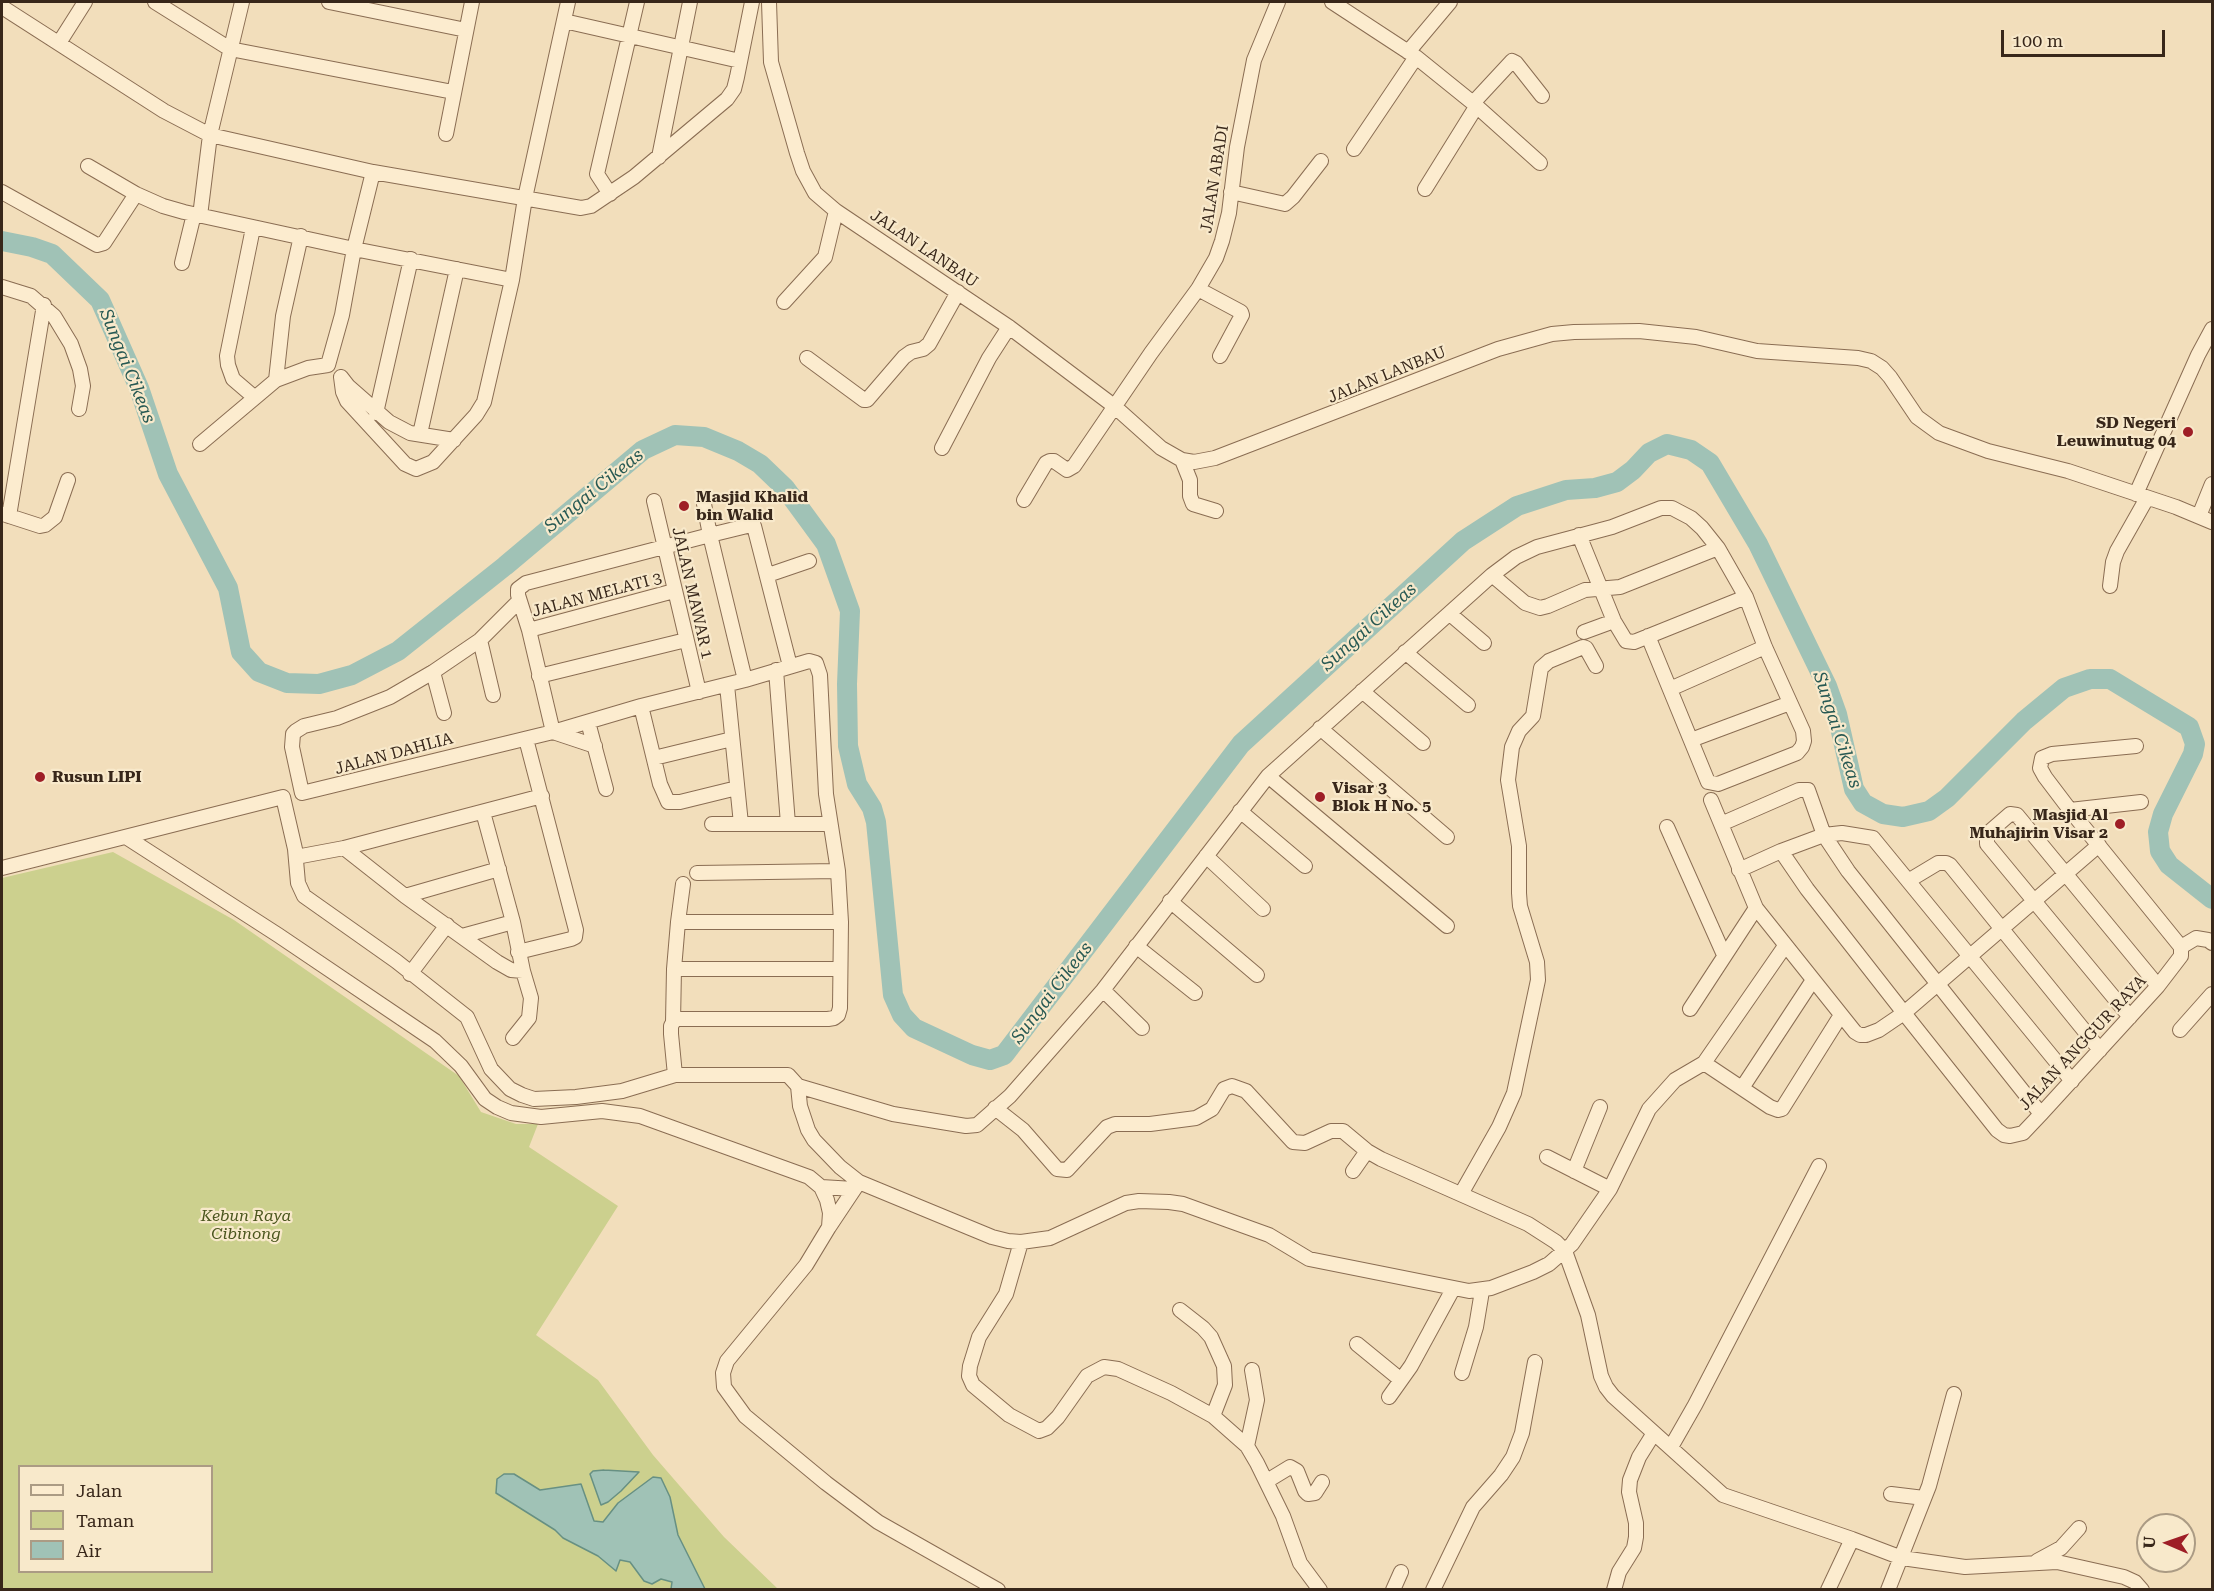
<!DOCTYPE html>
<style>
body{margin:0}
#map{position:relative;width:2214px;height:1591px;overflow:hidden;background:#f2debb;font-family:"Roboto Serif",serif}
canvas{display:block}
.frame{position:absolute;inset:0;border:3px solid #38271a;pointer-events:none}
.legend{position:absolute;left:18px;top:1465px;width:195px;height:108px;box-sizing:border-box;background:#f8e9cb;border:2px solid #ab9b84;margin:0;padding:8px 10px;list-style:none;font-size:18px;color:#38271a}
.legend li{display:flex;align-items:center;gap:12px;height:30px}
.legend b{width:30px;border:2px solid #ab9b84}
.north{position:absolute;left:2136px;top:1513px;width:60px;height:60px;box-sizing:border-box;background:#f8e9cb;border:2px solid #ab9b84;border-radius:50%;rotate:272deg;font-size:16px;font-weight:700;line-height:24px;text-align:center;color:#38271a}
.north::after{content:'';display:block;margin:auto;width:21px;height:27px;background:#9e1e26;clip-path:polygon(50% 0,100% 100%,50% 72%,0 100%)}
.scale{position:absolute;left:2001px;top:30px;width:164px;height:27px;box-sizing:border-box;border:3px solid #38271a;border-top:0;padding-left:8px;font-size:18px;line-height:21px;white-space:nowrap;color:#38271a;-webkit-text-stroke:4px #f8e9cb;paint-order:stroke}
</style>
<div id="map">
<canvas width="2214" height="1591"></canvas>
<div class="frame"></div>
<ul class="legend">
<li><b style="height:8px;background:#fceccf"></b>Jalan</li>
<li><b style="height:16px;background:#ccd08e"></b>Taman</li>
<li><b style="height:16px;background:#a0c2b6"></b>Air</li>
</ul>
<div class="north">U</div>
<div class="scale">100 m</div>
</div>
<script>
const ctx = document.querySelector('canvas').getContext('2d');
ctx.lineJoin = 'round';
function fill(path, color) { ctx.fillStyle = color; ctx.fill(path, 'evenodd'); }
const poly = rows => new Path2D(rows.map(r => 'M' + r).join(''));
function trace(path, color, width, dash) { ctx.strokeStyle = color; ctx.lineWidth = width; ctx.lineCap = dash ? 'butt' : 'round'; ctx.setLineDash(dash || []); ctx.stroke(path); }
function write(font, color, halo, rows, align = 'center') {
  ctx.font = font + ' "Roboto Serif",serif'; ctx.lineWidth = 4.5; ctx.setLineDash([]); ctx.textBaseline = 'middle'; ctx.strokeStyle = halo; ctx.fillStyle = color; for (const [text, x, y, turn = 0] of rows) {
    ctx.save(); ctx.translate(x, y); ctx.rotate((+turn || 0) * Math.PI / 180); ctx.textAlign = isNaN(turn) ? turn : align; if (halo) ctx.strokeText(text, 0, 0); ctx.fillText(text, 0, 0); ctx.restore();
  }
}
fill(poly([
 [113,852,234,920,459,1076,481,1112,516,1124,538,1124,529,1147,618,1206,536,1335,598,1380,653,1455,724,1537,778,1589,2,1589,2,878],
 [20,1466,212,1466,212,1572,20,1572]
]), '#ccd08e');
const water = poly([
 [604,1470,639,1472,621,1491,608,1502,601,1505,590,1474,593,1471,604,1470],
 [504,1474,514,1474,540,1490,581,1484,594,1521,603,1522,618,1503,653,1477,661,1478,670,1497,678,1535,705,1589,671,1589,672,1582,661,1579,652,1584,644,1581,630,1562,620,1560,616,1571,598,1556,563,1538,555,1530,496,1493,497,1479,504,1474]
]);
fill(water, '#a0c2b6');
trace(water, '#679083', 1.5);
trace(poly([
 [2,241,32,247,52,254,100,300,139,388,168,474,228,588,241,652,259,672,287,683,319,684,352,675,398,651,505,566,643,450,675,435,704,437,738,451,760,464,785,488,826,544,850,611,847,684,848,746,857,784,872,808,876,822,893,995,902,1015,914,1028,972,1055,990,1060,1004,1055,1241,744,1463,541,1517,506,1566,490,1595,488,1617,482,1633,470,1649,453,1667,444,1691,450,1710,463,1758,544,1827,686,1837,714,1854,789,1863,803,1883,814,1903,817,1929,811,1947,798,2024,721,2064,688,2090,679,2110,679,2189,727,2195,744,2193,754,2163,814,2158,832,2160,851,2169,865,2212,899]
]), '#a0c2b6', 20);
const minor = poly([
 [155,2,230,49,453,92],
 [329,2,466,30],
 [769,2,771,62,797,153,803,171,815,193,836,211,1009,327,1114,406,1161,448,1182,460,1194,462,1215,458,1498,349,1552,334,1574,332,1639,331,1696,337,1757,351,1858,358,1871,361,1882,368,1890,377,1917,417,1939,433,1988,451,2068,471,2176,507,2212,522],
 [1332,2,1416,57,1473,103,1540,163],
 [2,7,164,111,210,135,373,172,581,208,591,206,634,177,727,99,734,89,737,77,752,2],
 [564,21,740,61],
 [59,43,85,2],
 [1408,52,1450,2],
 [1473,103,1512,61,1516,63,1542,96],
 [446,134,472,2],
 [1354,149,1416,57],
 [659,157,690,2],
 [88,166,136,194,163,206,184,212,354,249,512,280],
 [1425,189,1476,107],
 [2,192,97,245,104,243,136,194],
 [1231,192,1285,204,1293,197,1321,161],
 [610,194,597,174,637,2],
 [200,216,210,135,242,2],
 [253,228,227,356,228,365,233,379,254,397],
 [182,263,194,214],
 [2,287,31,296,54,316,71,344,80,369,83,386,79,409],
 [1198,289,1241,312,1242,315,1220,356],
 [784,302,825,257,836,211],
 [807,358,864,400,867,400,904,357,911,352,923,349,929,344,958,292],
 [328,365,342,315,354,249,373,172],
 [341,377,343,392,347,401,405,464,416,469,433,462,476,415,484,402,512,280,525,198,568,2],
 [341,377,348,386,389,422,410,433,454,440],
 [276,380,283,316,301,236],
 [376,413,411,259],
 [420,434,457,269],
 [200,444,276,380,308,368,328,365],
 [942,448,989,358,1009,327],
 [1182,460,1190,480,1190,496,1193,504,1216,511],
 [2136,494,2198,355,2212,329],
 [1024,500,1046,463,1050,461,1054,461,1067,470,1074,466,1151,353,1198,289,1216,258,1222,241,1229,213,1237,147,1254,60,1278,2],
 [654,501,699,692],
 [704,504,710,535,745,680],
 [3,514,40,526,45,525,55,517,68,480],
 [9,516,44,305],
 [2199,516,2212,484],
 [1579,535,1614,621,1626,641,1634,642,1746,597],
 [768,575,809,561],
 [1492,575,1525,603,1540,608,1548,606,1585,590,1620,587,1718,548],
 [2110,586,2113,562,2117,551,2147,498],
 [519,601,480,640,433,672,390,697,337,718,304,726,296,731,293,734,292,747,302,793,553,732,641,706,745,680,809,661,816,663,820,675,826,794,838,871,841,922,840,1008,838,1015,834,1018,828,1019,675,1019,671,1026,671,1034,675,1075],
 [1450,614,1484,643],
 [529,630,674,591],
 [1584,632,1614,621],
 [480,640,493,695],
 [1405,652,1468,705],
 [776,670,788,824],
 [433,672,444,713],
 [539,676,686,640],
 [727,685,741,824],
 [1670,689,1765,647],
 [1362,691,1423,743],
 [641,706,660,784,668,802,680,802,737,788],
 [588,722,606,789],
 [1320,728,1447,837],
 [1691,740,1790,703],
 [595,746,553,732,529,630,518,595,518,589,526,583,710,535,747,526,754,526,790,666],
 [2136,746,2052,754,2042,758,2040,768,2045,777,2070,810,2181,947],
 [654,758,732,739],
 [1268,776,1447,926],
 [1711,800,1756,908,1855,1032,1860,1035,1866,1035,1879,1030,1904,1013,2099,845],
 [2070,810,2141,802],
 [1240,811,1305,866],
 [712,824,830,824],
 [1721,824,1799,790,1808,790,1824,835,1848,871,2041,1114],
 [1667,827,1724,955],
 [126,837,278,935,435,1041,461,1066,485,1099,497,1107,511,1113,541,1117,602,1111,640,1116,809,1177,821,1187,827,1200,830,1213,829,1227,806,1265,727,1361,723,1373,724,1387,745,1416,826,1483,878,1522,998,1590],
 [344,848,405,896,497,962,511,970,523,971,513,922,483,812],
 [1781,851,1807,889,1904,1013,1997,1130,2004,1135,2010,1136,2023,1133,2041,1114,2158,986,2181,956,2181,947],
 [1206,856,1263,909],
 [296,857,344,848,542,796],
 [2,868,283,797,295,849,298,883,304,896,396,961,467,1017,491,1069,510,1089,522,1095,534,1099,576,1097,622,1091,675,1075,788,1075,798,1086,800,1106,808,1130,814,1140,840,1167,859,1182,992,1237,1008,1241,1021,1242,1050,1238,1126,1203,1139,1201,1169,1202,1183,1204,1269,1235,1309,1259,1469,1291,1491,1288,1533,1272,1549,1264,1572,1244,1610,1189,1649,1109,1675,1080,1704,1063,1785,946],
 [1739,870,1781,851,1824,835,1842,833,1873,838,2072,1081],
 [697,873,838,871],
 [1908,881,1938,863,1946,863,1950,865,2100,1050],
 [405,896,499,869],
 [1170,901,1257,975],
 [678,922,683,884],
 [462,936,513,922],
 [1136,946,1195,993],
 [2181,947,2196,938,2208,940,2212,943],
 [518,952,571,939,575,937,576,930,526,739],
 [674,969,840,969],
 [410,974,447,925],
 [1103,990,1142,1028],
 [1690,1009,1756,908],
 [2130,1017,1987,844,1987,834,2010,814,2017,815,2158,986],
 [673,1022,674,969,678,922,841,922],
 [2180,1030,2212,994],
 [513,1038,529,1018,531,998,523,971],
 [1704,1063,1770,1107,1778,1110,1782,1109,1841,1015],
 [798,1086,893,1114,966,1126,977,1125,1010,1096,1103,990,1268,776,1492,575,1516,557,1537,547,1612,527,1661,508,1672,508,1691,518,1702,528,1718,548,1746,597,1765,647,1803,731,1804,741,1802,747,1797,753,1718,784,1708,782,1648,636],
 [1742,1088,1813,980],
 [995,1108,1023,1130,1057,1169,1067,1170,1107,1127,1115,1124,1150,1124,1196,1118,1212,1109,1224,1089,1232,1086,1246,1091,1293,1142,1305,1143,1331,1131,1343,1131,1367,1151,1381,1159,1528,1224,1556,1242,1565,1251,1588,1315,1601,1376,1606,1387,1613,1396,1723,1495,1852,1539,1902,1558,1965,1567,2057,1562,2124,1577,2135,1582,2142,1590],
 [1547,1157,1610,1189],
 [1353,1171,1367,1151],
 [1574,1171,1600,1107],
 [821,1187,854,1189],
 [1461,1194,1499,1127,1514,1093,1538,980,1537,962,1520,906,1519,893,1519,846,1508,780,1512,747,1519,731,1533,716,1541,668,1549,661,1583,647,1586,648,1596,666],
 [829,1227,859,1182],
 [1021,1242,1006,1294,979,1337,970,1366,969,1376,973,1385,1009,1415,1039,1431,1047,1428,1058,1417,1087,1376,1104,1367,1118,1369,1171,1393,1213,1416,1247,1446,1257,1463,1283,1516,1300,1563,1320,1590],
 [1180,1310,1203,1328,1211,1337,1224,1366,1225,1385,1213,1416],
 [1357,1344,1401,1380],
 [1462,1373,1476,1327,1482,1291],
 [1389,1397,1411,1366,1453,1289],
 [1247,1446,1257,1400,1252,1370],
 [1671,1447,1695,1405,1819,1166],
 [1267,1481,1290,1467,1297,1471,1305,1491,1308,1494,1315,1493,1322,1482],
 [1891,1494,1924,1498],
 [2037,1561,2061,1548,2079,1528],
 [1393,1590,1401,1572],
 [1433,1590,1473,1507,1501,1475,1513,1457,1522,1433,1535,1362],
 [1614,1590,1619,1572,1634,1548,1636,1537,1636,1523,1629,1492,1630,1480,1639,1457,1654,1433],
 [1828,1590,1852,1539],
 [1888,1590,1929,1486,1954,1394]
]);
trace(minor, '#8a6d53', 16);
trace(minor, '#fceccf', 14);
for (const [x, y, r, color] of [
 [2188,432,6,"#9e1e26"],
 [684,506,6,"#9e1e26"],
 [40,777,6,"#9e1e26"],
 [1320,797,6,"#9e1e26"],
 [2120,824,6,"#9e1e26"]
]) { const dot = new Path2D(); dot.arc(x, y, r, 0, 2 * Math.PI); ctx.fillStyle = color; ctx.fill(dot); trace(dot, '#f8e9cb', 2); }
write('16px', '#38271a', '#f8e9cb', [
 ["JALAN ABADI",1215,179,-81],
 ["JALAN LANBAU",924,249,34],
 ["JALAN LANBAU",1387,375,-22],
 ["JALAN MAWAR 1",692,593,77],
 ["JALAN MELATI 3",597,595,-15],
 ["JALAN DAHLIA",394,754,-15],
 ["JALAN ANGGUR RAYA",2083,1043,-47]
]);
write('bold 16px', '#38271a', '#f8e9cb', [
 ["SD Negeri",2176,423,"right"],
 ["Leuwinutug 04",2176,441,"right"],
 ["Masjid Khalid",696,497],
 ["bin Walid",696,515],
 ["Rusun LIPI",52,777],
 ["Visar 3",1332,788],
 ["Blok H No. 5",1332,806],
 ["Masjid Al",2108,815,"right"],
 ["Muhajirin Visar 2",2108,833,"right"]
], 'left');
write('italic 16px', '#4b561e', '#f8e9cb', [
 ["Kebun Raya",246,1216],
 ["Cibinong",246,1234]
]);
write('italic 18px', '#275953', '#f8e9cb', [
 ["Sungai Cikeas",127,366,68],
 ["Sungai Cikeas",594,491,-39],
 ["Sungai Cikeas",1369,627,-42],
 ["Sungai Cikeas",1837,730,72],
 ["Sungai Cikeas",1052,993,-53]
]);
</script>
